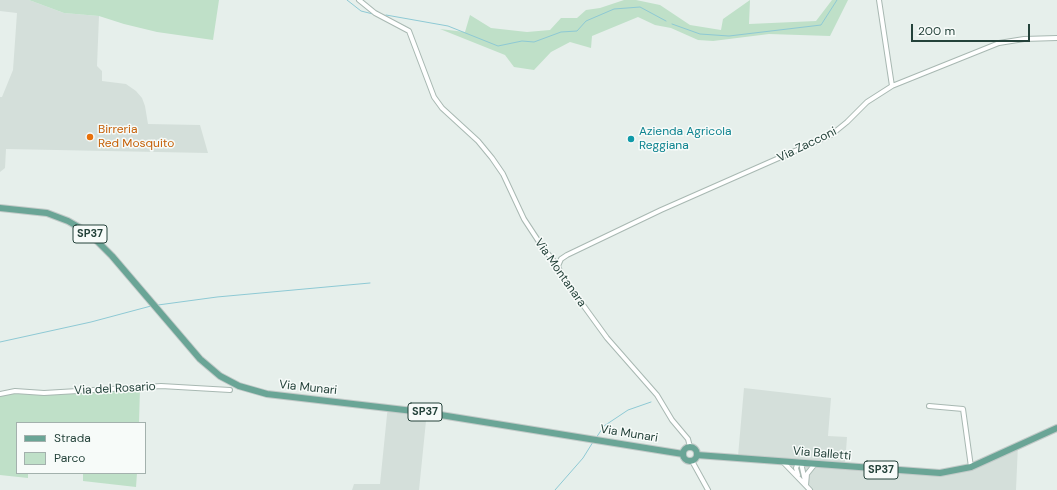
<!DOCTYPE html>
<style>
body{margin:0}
#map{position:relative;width:1057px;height:490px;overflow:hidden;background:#e6efeb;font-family:"DM Sans",sans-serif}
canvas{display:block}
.legend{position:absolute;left:16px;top:422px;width:130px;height:52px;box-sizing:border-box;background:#f7fbf9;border:1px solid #a3b1ad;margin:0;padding:5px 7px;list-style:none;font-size:12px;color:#24423a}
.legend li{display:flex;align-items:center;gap:8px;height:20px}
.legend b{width:20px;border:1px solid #a3b1ad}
.scale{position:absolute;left:911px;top:24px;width:119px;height:18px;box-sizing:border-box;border:2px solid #24423a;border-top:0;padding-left:5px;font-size:12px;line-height:14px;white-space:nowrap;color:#24423a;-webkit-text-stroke:3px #f7fbf9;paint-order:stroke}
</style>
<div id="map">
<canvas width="1057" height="490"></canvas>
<ul class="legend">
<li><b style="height:5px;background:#6aa596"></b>Strada</li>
<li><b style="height:11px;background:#bfe0c8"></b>Parco</li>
</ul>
<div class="scale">200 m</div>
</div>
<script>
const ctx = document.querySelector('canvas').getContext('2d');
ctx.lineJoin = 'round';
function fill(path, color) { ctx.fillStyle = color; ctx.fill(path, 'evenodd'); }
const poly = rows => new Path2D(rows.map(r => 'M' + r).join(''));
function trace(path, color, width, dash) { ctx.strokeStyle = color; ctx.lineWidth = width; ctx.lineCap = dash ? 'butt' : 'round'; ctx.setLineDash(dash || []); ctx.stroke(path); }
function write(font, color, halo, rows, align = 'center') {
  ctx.font = font + ' "DM Sans",sans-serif'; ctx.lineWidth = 3; ctx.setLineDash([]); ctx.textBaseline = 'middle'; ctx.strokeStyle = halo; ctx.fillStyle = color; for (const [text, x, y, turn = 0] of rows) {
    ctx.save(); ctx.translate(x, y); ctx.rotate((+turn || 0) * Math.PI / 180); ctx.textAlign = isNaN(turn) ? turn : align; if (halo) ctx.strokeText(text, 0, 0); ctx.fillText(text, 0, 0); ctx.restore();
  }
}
fill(poly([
 [0,0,29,0,64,13,99,16,97,66,102,71,102,81,126,84,136,91,142,98,145,106,148,124,200,125,208,153,6,149,5,168,0,172,0,97,2,97,13,70,17,13,0,11],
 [744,388,831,398,828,436,847,437,845,465,928,472,952,470,973,464,1018,444,1016,490,812,490,798,478,784,459,738,456],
 [388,405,427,411,419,490,352,490,354,484,380,484]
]), '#d4dfda');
fill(poly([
 [29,0,219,0,213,40,157,32,124,24,99,16,64,13],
 [624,0,636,0,660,5,690,25,721,30,723,19,750,0,749,24,816,21,832,0,848,0,830,36,769,34,713,41,698,40,671,28,655,25,638,17,592,36,591,48,570,42,551,52,534,70,514,67,505,55,440,29,465,32,470,15,491,28,527,32,550,30,561,18,577,18,586,10,600,8],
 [140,388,139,423,17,423,17,473,28,473,28,478,0,475,0,395,23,390,61,391],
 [83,473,137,473,136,487,83,481]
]), '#bfe0c8');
trace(poly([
 [347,0,361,11,373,14],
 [386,15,448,26,498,46,522,41,534,42,561,32,577,31,586,21,614,9,640,7,666,21],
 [672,24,700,34,729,36,821,25,837,0],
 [158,305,217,297,370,283],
 [0,342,91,322,151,306],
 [596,438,604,426,628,410,651,402],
 [555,490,583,458,593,442]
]), '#8ec9d4', 1);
const minor = poly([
 [359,0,375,13,409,31,434,97,442,108,478,141,492,158,503,174,524,219,543,248,558,266,562,276,607,338,657,395,672,420,688,439,690,447],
 [879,0,892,86],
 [558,266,561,259,567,255,661,210,831,135,847,122,867,102,892,86,999,43,1024,39,1057,38],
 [0,394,15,391,44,393,161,386,230,390],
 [929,406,963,409,971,467],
 [692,461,708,490],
 [783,462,810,490],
 [798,463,796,468,798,475],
 [801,463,805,481],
 [806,485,807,474,815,464]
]);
const primary = poly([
 [0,208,47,213,68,221,89,233,112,256,200,359,220,376,239,386,267,394,422,412,683,454],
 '683 454a7 7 0 1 1 14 0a7 7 0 1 1-14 0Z',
 [697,455,940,473,971,467,1057,428]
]);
trace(minor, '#a8b8b2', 6);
trace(primary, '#c2cac8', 8);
trace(minor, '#fff', 4);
trace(primary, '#6aa596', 6);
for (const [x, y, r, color] of [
 [90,137,4,"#e8710a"],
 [631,139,4,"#0f9aa8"]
]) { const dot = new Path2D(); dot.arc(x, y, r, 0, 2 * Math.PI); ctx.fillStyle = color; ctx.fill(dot); trace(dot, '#f7fbf9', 1.5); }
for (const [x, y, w] of [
 [90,234,34],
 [425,412,34],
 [881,470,34]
]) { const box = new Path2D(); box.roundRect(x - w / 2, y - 9, w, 18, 3); ctx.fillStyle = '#f7fbf9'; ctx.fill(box); trace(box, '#24423a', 1); }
write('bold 11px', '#24423a', null, [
 ["SP37",90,234],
 ["SP37",425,412],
 ["SP37",881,470]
]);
write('12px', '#c56008', '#f7fbf9', [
 ["Birreria",98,130],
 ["Red Mosquito",98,144]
], 'left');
write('12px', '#0d838f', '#f7fbf9', [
 ["Azienda Agricola",639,132],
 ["Reggiana",639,146]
], 'left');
write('12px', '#24423a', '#f7fbf9', [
 ["Via Zacconi",807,145,-26],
 ["Via Montanara",560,273,55],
 ["Via Munari",308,388,6],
 ["Via del Rosario",115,389,-3],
 ["Via Munari",629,434,9],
 ["Via Balletti",822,454,5]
]);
</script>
